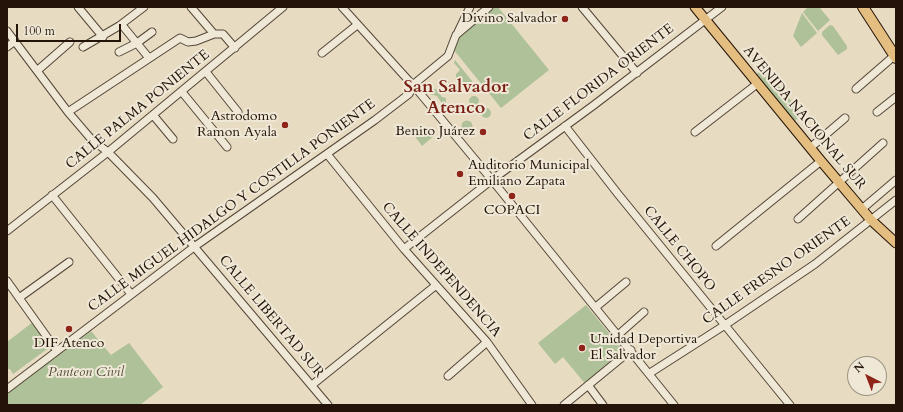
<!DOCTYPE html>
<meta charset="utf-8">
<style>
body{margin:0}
#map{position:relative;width:903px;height:412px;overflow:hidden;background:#e7dbc1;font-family:Cardo,serif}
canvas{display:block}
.frame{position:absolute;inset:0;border:8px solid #231308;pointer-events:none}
.north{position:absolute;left:847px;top:356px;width:40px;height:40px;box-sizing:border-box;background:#efe8d7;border:1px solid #9d9384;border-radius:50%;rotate:318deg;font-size:11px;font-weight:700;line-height:16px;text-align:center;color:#231308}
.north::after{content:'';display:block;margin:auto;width:14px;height:18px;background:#8f2418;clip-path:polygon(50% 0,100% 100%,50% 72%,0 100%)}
.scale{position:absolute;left:16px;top:24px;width:105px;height:18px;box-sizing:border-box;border:2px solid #231308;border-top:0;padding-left:5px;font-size:12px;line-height:14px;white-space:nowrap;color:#231308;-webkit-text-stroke:3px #efe8d7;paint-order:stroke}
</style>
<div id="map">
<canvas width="903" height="412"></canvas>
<div class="frame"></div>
<div class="north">N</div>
<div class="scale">100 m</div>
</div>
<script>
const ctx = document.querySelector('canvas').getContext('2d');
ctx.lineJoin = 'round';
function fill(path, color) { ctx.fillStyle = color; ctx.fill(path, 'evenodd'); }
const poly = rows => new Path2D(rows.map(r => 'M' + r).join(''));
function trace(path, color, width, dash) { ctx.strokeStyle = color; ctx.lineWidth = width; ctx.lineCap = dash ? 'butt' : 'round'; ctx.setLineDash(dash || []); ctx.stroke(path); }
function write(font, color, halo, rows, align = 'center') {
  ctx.font = font + ' Cardo,serif'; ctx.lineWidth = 4; ctx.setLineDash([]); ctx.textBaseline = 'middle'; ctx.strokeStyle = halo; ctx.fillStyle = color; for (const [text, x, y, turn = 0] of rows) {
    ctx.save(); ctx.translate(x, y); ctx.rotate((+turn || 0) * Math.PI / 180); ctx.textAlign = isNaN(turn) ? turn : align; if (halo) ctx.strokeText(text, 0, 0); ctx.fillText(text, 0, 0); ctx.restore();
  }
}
fill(poly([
 [493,7,498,7,549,70,501,108,453,49,458,36],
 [808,7,819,7,830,20,818,31,803,12],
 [802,13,817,33,801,47,793,36],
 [830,25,833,26,847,46,847,49,838,55,822,35,822,32],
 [455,60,472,81,473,85,470,87,468,88,456,79,456,74,460,70,454,63],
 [764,68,802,114,794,122,755,75],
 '442.5 86a4.5 4.5 0 1 1 9 0a4.5 4.5 0 1 1-9 0Z',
 [431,89,436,89,442,97,446,98,446,104,443,105,437,96,430,94,429,92],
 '469 101a5 5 0 1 1 10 0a5 5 0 1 1-10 0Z',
 '481 113a5 5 0 1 1 10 0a5 5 0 1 1-10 0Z',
 '461.5 126a5.5 5.5 0 1 1 11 0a5.5 5.5 0 1 1-11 0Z',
 [417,130,431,130,435,135,422,146,414,135],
 [586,305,626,354,587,386,563,357,555,364,538,343],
 [33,322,50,347,13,374,10,369,7,369,7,342],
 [91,331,111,355,129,343,163,387,140,405,7,405,7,393]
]), '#aec198');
const minor = poly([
 [78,7,103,37],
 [191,7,214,34,223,34,235,48],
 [342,7,419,92,492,180,674,405],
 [582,7,637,73],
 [122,25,149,58],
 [7,31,68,112,92,140,108,152,153,198,328,405],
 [458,32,470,7],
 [7,47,15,41],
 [83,47,119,26,144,7],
 [119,52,137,43,152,32],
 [322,53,357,25],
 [38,70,70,42],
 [206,72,238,112],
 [856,89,894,56],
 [182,92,227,147],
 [68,112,180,38,188,42,196,41,214,34],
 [877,112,896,97],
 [153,115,173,139],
 [565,126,618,194,790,405],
 [695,132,757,84],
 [810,148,845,118],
 [327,154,404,249,487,342,532,405],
 [52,195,131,294],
 [862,209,896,180],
 [798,219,883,143],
 [7,231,108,152,283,7],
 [716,246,821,161],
 [404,249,493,179,594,105,722,7],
 [7,281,57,351],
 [19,298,69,262],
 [596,307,626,282],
 [618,335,644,312],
 [650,373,725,325,815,264,896,200],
 [448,376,487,342],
 [312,385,435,286],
 [588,385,603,405],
 [7,389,194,247,375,120,409,94,414,84,448,56,456,35,489,7],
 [564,405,631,350]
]);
const major = poly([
 [695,7,821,161,871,220,896,243]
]);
const highway = poly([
 [863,7,896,58]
]);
trace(minor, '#544536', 9);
trace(major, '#231308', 11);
trace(highway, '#231308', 12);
trace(minor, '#efe8d7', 7);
trace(major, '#e4be80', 9);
trace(highway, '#e4be80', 10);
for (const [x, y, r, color] of [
 [565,19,4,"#8f2418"],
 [285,125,4,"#8f2418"],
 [483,132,4,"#8f2418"],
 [460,174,4,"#8f2418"],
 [512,196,4,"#8f2418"],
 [69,329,4,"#8f2418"],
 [582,348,4,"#8f2418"]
]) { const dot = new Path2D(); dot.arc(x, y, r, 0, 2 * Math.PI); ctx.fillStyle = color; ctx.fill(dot); trace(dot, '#efe8d7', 1.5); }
write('14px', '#231308', '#efe8d7', [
 ["Divino Salvador",557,19],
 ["Astrodomo",277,117],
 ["Ramon Ayala",277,133],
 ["Benito Juárez",475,132],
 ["Auditorio Municipal",468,166,"left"],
 ["Emiliano Zapata",468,182,"left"],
 ["COPACI",512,211,"center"],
 ["Unidad Deportiva",590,340,"left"],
 ["El Salvador",590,356,"left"],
 ["DIF Atenco",69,344,"center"]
], 'right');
write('14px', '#231308', '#efe8d7', [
 ["CALLE FLORIDA ORIENTE",599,83,-37],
 ["CALLE PALMA PONIENTE",138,110,-39],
 ["AVENIDA NACIONAL SUR",804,118,50],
 ["CALLE MIGUEL HIDALGO Y COSTILLA PONIENTE",232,206,-36],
 ["CALLE CHOPO",679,249,51],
 ["CALLE INDEPENDENCIA",441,270,49],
 ["CALLE FRESNO ORIENTE",777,271,-35],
 ["CALLE LIBERTAD SUR",271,317,50]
]);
write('italic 14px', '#54503a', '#efe8d7', [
 ["Panteon Civil",86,373]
]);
write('bold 18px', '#7a1f14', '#efe8d7', [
 ["San Salvador",456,88],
 ["Atenco",456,109]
]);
</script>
